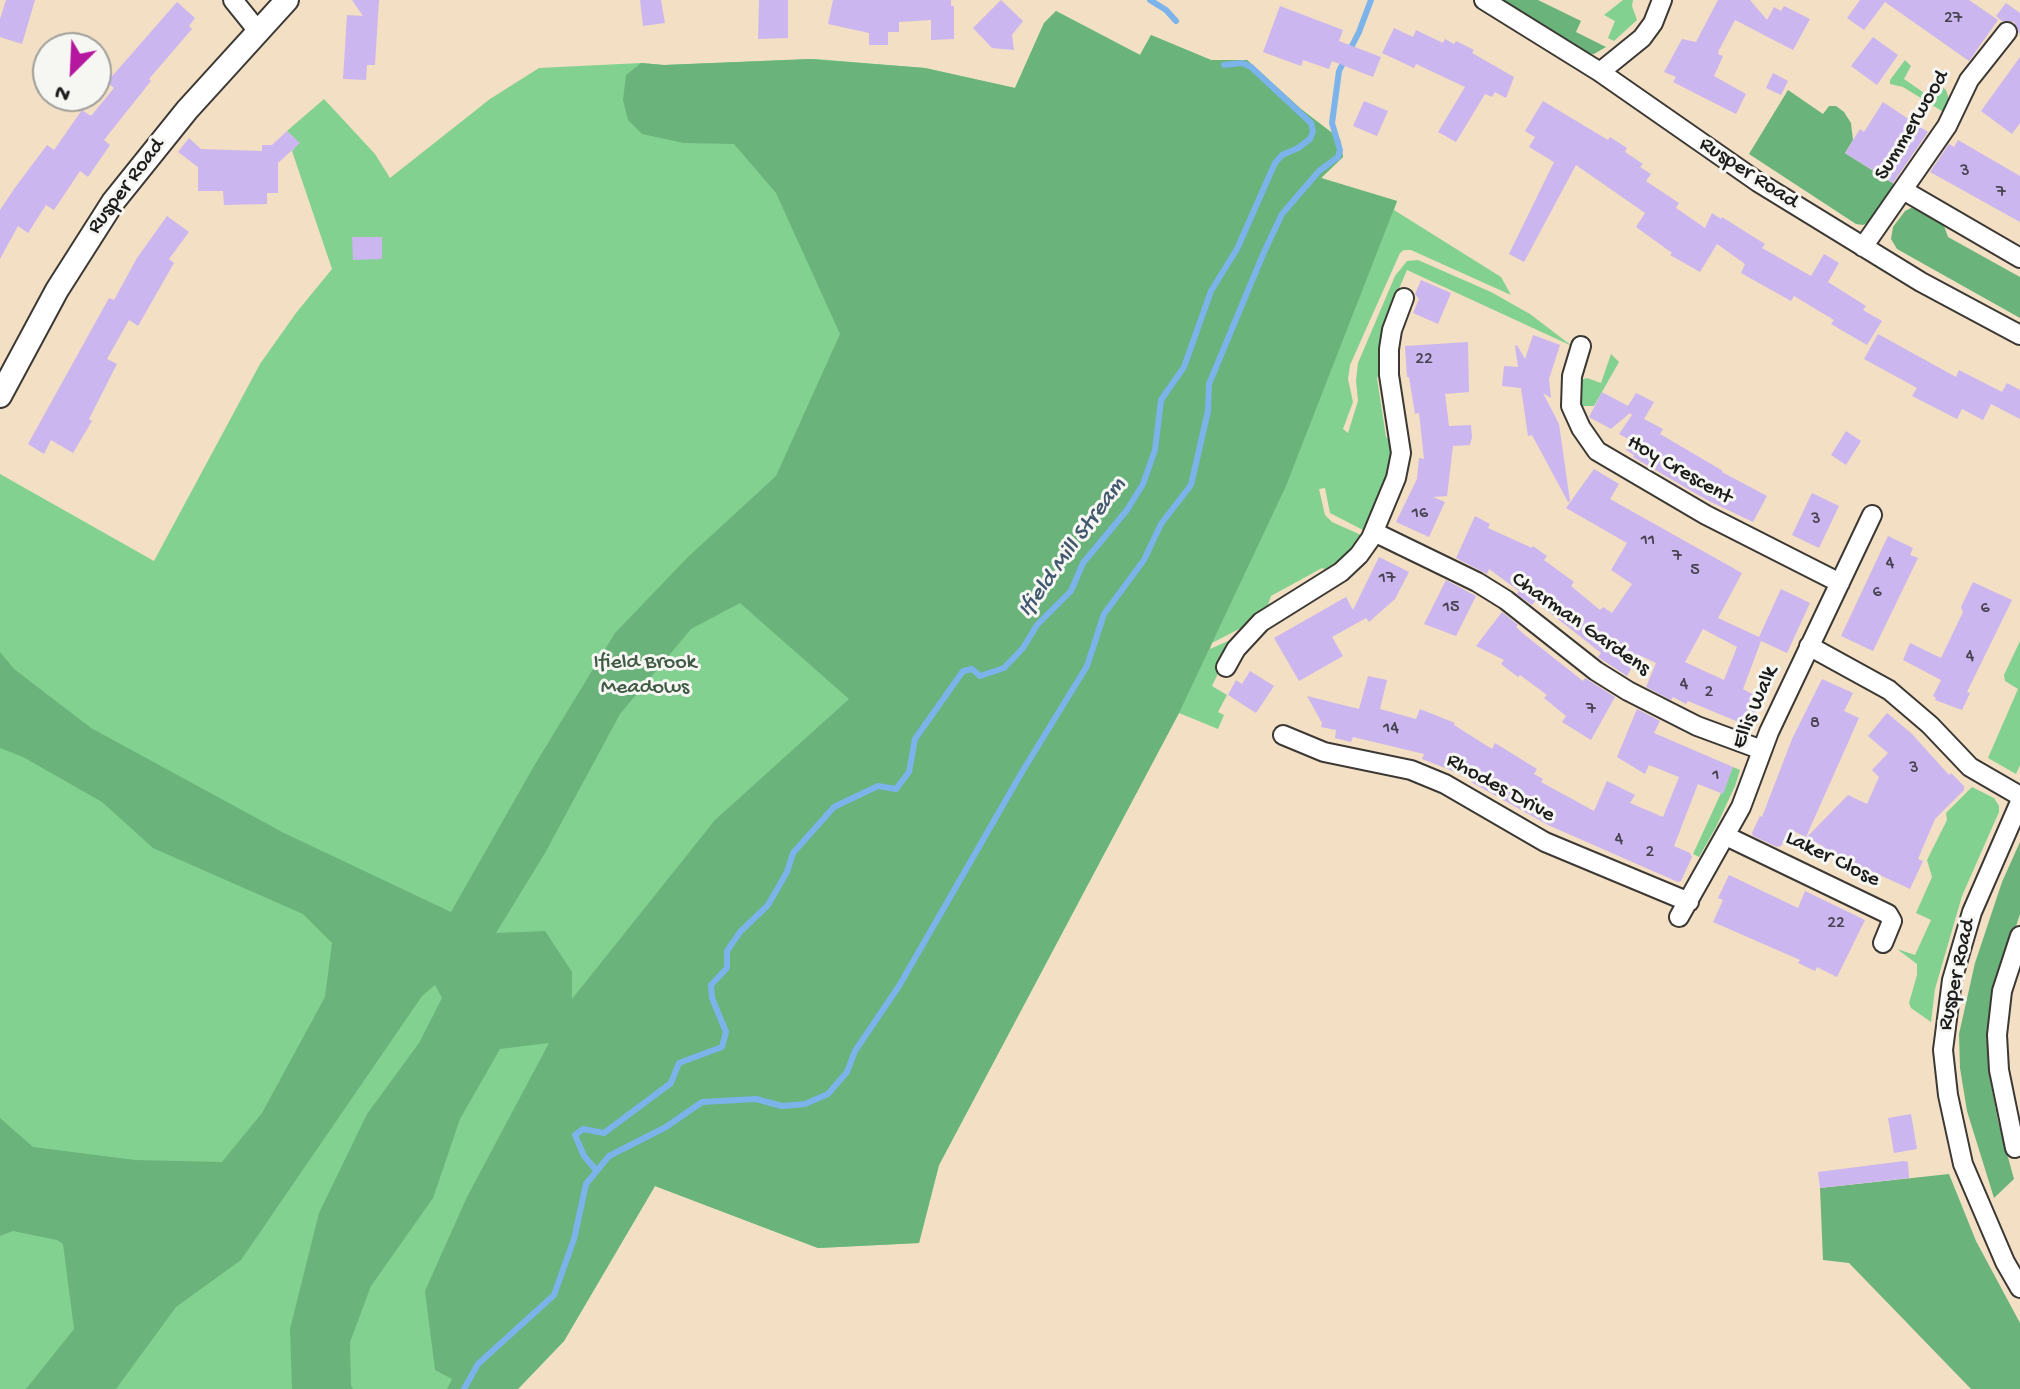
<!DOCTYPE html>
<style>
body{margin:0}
#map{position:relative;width:2020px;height:1389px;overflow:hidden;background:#f3dfc3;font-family:"Gochi Hand",sans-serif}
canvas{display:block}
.north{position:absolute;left:32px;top:32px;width:80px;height:80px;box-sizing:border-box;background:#f6f6f2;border:2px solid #9f9f9c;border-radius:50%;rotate:204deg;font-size:22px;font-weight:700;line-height:32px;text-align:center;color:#1c1c1c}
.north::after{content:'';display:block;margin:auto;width:28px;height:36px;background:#b5179e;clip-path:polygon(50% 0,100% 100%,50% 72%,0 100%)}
</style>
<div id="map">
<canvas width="2020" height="1389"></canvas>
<div class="north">N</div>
</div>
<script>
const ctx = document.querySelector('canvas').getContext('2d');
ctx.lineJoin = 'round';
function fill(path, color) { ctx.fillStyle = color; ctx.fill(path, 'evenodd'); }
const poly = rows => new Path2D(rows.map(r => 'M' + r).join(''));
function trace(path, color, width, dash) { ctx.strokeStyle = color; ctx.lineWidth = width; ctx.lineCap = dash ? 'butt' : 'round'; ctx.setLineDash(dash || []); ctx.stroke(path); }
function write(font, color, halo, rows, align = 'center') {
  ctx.font = font + ' "Gochi Hand",sans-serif'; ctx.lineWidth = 6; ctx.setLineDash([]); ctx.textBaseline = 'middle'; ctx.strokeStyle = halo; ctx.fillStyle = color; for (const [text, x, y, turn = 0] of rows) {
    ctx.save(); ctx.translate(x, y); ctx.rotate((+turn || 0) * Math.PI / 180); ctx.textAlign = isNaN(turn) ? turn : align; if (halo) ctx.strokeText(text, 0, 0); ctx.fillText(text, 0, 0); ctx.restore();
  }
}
fill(poly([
 [1623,0,1633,0,1632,6,1637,20,1614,41,1608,38,1615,21,1604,15],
 [1056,11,1140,55,1151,35,1211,60,1247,60,1301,109,1340,139,1343,157,1321,178,1397,201,1394,210,1501,277,1511,295,1411,250,1404,250,1400,253,1350,365,1348,379,1353,402,1343,429,1348,433,1358,401,1356,381,1358,363,1395,276,1407,261,1418,260,1491,292,1530,314,1572,346,1407,270,1387,317,1384,332,1382,370,1377,378,1386,437,1392,442,1393,455,1387,479,1363,530,1330,513,1325,488,1319,489,1325,515,1332,522,1361,535,1349,553,1330,571,1322,568,1271,596,1268,605,1241,628,1212,643,1210,649,1235,638,1212,686,1227,695,1218,712,1224,715,1218,729,1179,713,939,1165,919,1243,818,1248,655,1186,564,1341,518,1389,0,1389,0,474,154,561,260,364,296,313,332,269,292,151,299,143,287,131,324,99,375,154,390,178,490,99,539,68,641,63,664,65,816,59,925,68,1015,88,1044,23],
 [1905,60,1911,66,1904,79,1930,97,1940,85,1946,90,1950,102,1945,113,1903,87,1890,84,1890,80],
 [1611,354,1619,362,1594,406,1581,406,1580,380,1587,378,1601,383],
 [2020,641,2020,765,2016,774,1988,758,2018,689,2005,681,2004,675],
 [1733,767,1740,770,1735,786,1716,827,1699,857,1693,854],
 [1972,787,1994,798,1999,806,1999,812,1962,896,1935,989,1931,1022,1911,1008,1909,1003,1917,975,1917,964,1897,949,1915,955,1931,920,1916,913,1932,877,1927,860,1947,820,1946,813]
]), '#83d191');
fill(poly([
 [1502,0,1538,0,1581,21,1576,32,1606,47,1594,54,1583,53],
 [1056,11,1140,55,1151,35,1211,60,1247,60,1301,109,1340,139,1343,157,1321,178,1397,201,1286,486,1179,713,939,1165,919,1243,818,1248,655,1186,564,1341,518,1389,447,1389,452,1379,435,1370,425,1291,467,1197,549,1043,500,1049,460,1119,433,1198,371,1286,350,1342,351,1385,353,1389,292,1389,290,1329,319,1213,367,1114,419,1043,442,998,435,985,422,996,241,1260,176,1307,116,1389,26,1389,74,1329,63,1244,57,1240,13,1231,0,1236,0,1118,33,1147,135,1160,222,1162,262,1113,325,997,332,943,303,914,153,848,102,802,23,757,0,748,0,652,14,669,91,728,284,833,451,912,534,766,615,633,688,557,776,476,840,334,776,193,734,144,684,143,642,134,628,120,623,100,626,75,641,63,664,65,809,59,925,68,1015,88,1044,23],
 [740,603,849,699,715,820,572,999,572,972,545,931,496,933,545,853,620,714,691,629],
 [1788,90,1823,114,1829,106,1836,106,1844,112,1851,123,1853,140,1845,153,1894,184,1869,222,1863,225,1856,224,1749,154],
 [1911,208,1919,210,1943,223,1948,237,2020,277,2020,318,1897,249,1891,239,1893,227,1905,211],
 [2020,842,2020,914,1991,1002,1987,1036,1989,1074,1998,1121,2014,1179,1994,1198,1967,1111,1960,1068,1959,1034,1975,963,2002,882],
 [1949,1174,1976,1241,2020,1323,2020,1389,1971,1389,1849,1263,1823,1260,1820,1188]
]), '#6ab37b');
trace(poly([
 [1150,0,1166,10,1176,21],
 [596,1170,584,1156,575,1135,583,1129,604,1133,671,1083,679,1063,722,1047,726,1032,712,998,711,985,727,968,727,951,740,932,768,905,787,872,793,853,834,807,878,786,896,789,909,772,915,739,963,671,972,669,980,676,1004,668,1023,648,1037,625,1071,591,1083,563,1127,510,1143,484,1155,450,1161,400,1184,367,1211,291,1237,249,1275,163,1282,155,1298,148,1310,139,1313,131,1311,123,1251,67,1242,63,1224,65],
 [464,1389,478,1364,554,1295,574,1239,586,1184,609,1156,666,1127,702,1102,756,1099,782,1106,805,1104,828,1094,847,1072,855,1051,899,986,1022,772,1087,666,1104,614,1144,560,1161,524,1191,485,1208,411,1209,384,1264,252,1282,214,1319,171,1338,157,1340,150,1332,123,1339,71,1359,32,1371,0]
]), '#7cb3eb', 6);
fill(poly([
 [6,0,35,0,22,44,0,37,0,19],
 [352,0,379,0,375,65,367,65,366,80,343,79,347,15,363,16],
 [640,0,661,0,665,23,643,26],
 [759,0,788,0,788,38,758,39],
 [833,0,951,0,951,6,954,6,954,39,931,40,931,20,899,22,899,32,888,32,888,45,869,45,869,33,828,24],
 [1001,0,1023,21,1012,35,1014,50,992,48,973,28],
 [1718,0,1750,0,1767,20,1774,7,1781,11,1784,6,1810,19,1793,50,1735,20,1719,50,1718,54,1723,56,1714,76,1746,94,1736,114,1673,82,1676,77,1664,72,1682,39,1696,42],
 [1860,0,1969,0,1998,20,1969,61,1885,2,1864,30,1847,18],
 [177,2,195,18,189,26,192,29,149,79,151,81,104,140,110,145,88,177,80,171,54,210,46,205,28,233,18,226,0,259,0,210,14,189,47,145,54,150,82,110,91,116,114,88,107,82],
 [2006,3,2020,13,2020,35,2014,22,2002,21,1996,16],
 [1280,6,1343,30,1339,41,1381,57,1373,77,1332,61,1329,69,1303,60,1301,66,1263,52],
 [1394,28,1413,37,1416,30,1443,43,1445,39,1454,44,1456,41,1474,50,1472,53,1514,77,1506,98,1495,92,1492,97,1485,94,1456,142,1438,132,1465,87,1416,64,1414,68,1382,53],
 [1873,37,1898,55,1877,85,1851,66],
 [2020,57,2020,123,2012,134,1981,111],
 [1773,73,1788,81,1781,95,1766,88],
 [1364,101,1388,111,1377,136,1353,126],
 [1543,101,1608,140,1610,137,1627,148,1625,152,1643,164,1640,167,1651,174,1646,181,1679,203,1676,208,1705,228,1712,213,1721,219,1722,217,1765,244,1762,248,1811,276,1824,254,1839,263,1828,282,1866,306,1863,310,1882,321,1867,345,1831,324,1834,320,1794,296,1791,301,1741,273,1745,264,1717,244,1700,272,1670,255,1672,253,1636,227,1645,213,1576,165,1524,262,1509,254,1554,162,1529,147,1535,137,1525,131],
 [1883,102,1928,132,1893,183,1845,153,1860,129,1864,132],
 [287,131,300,143,278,163,278,193,267,193,267,204,224,205,223,191,198,191,198,167,178,152,189,138,201,149,262,151,262,145,272,145],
 [1958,140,2020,176,2020,222,1930,172,1949,144,1954,147],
 [167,216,189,232,169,259,174,263,138,326,129,320,107,359,117,364,89,419,92,421,73,453,51,440,44,454,28,444,109,298,114,300,137,258],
 [352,237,382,237,382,259,353,260],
 [1421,280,1451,293,1438,324,1413,313,1419,299,1415,294],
 [1878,334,1956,377,1959,370,2002,392,2007,383,2020,390,2020,419,1991,404,1983,420,1962,409,1957,419,1912,396,1917,388,1864,359],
 [1533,335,1560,345,1549,379,1551,398,1543,393,1559,424,1570,501,1568,502,1532,435,1528,436,1521,388,1502,386,1504,366,1518,367,1515,346,1517,345,1525,359],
 [1468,342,1469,392,1445,394,1449,426,1471,425,1472,437,1470,445,1453,446,1447,496,1433,497,1445,502,1429,537,1396,522,1417,479,1419,458,1424,459,1419,413,1415,414,1409,377,1407,377,1405,346],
 [1602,392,1628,406,1636,393,1654,402,1644,419,1663,429,1660,434,1723,471,1722,472,1767,496,1753,522,1707,500,1633,457,1634,455,1626,450,1632,441,1619,434,1632,415,1630,413,1611,429,1589,417],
 [1846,431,1861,441,1846,465,1831,455],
 [1594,469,1619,484,1610,499,1742,573,1718,618,1759,637,1781,589,1810,603,1787,653,1761,641,1743,689,1761,699,1752,724,1748,726,1688,701,1686,704,1673,697,1671,700,1646,687,1656,663,1639,655,1627,676,1598,657,1601,653,1535,601,1532,605,1517,594,1519,591,1489,569,1487,574,1456,558,1475,516,1490,524,1488,528,1532,548,1533,546,1547,556,1544,560,1574,582,1571,586,1600,610,1603,607,1612,613,1632,584,1611,570,1627,543,1566,508],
 [1703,629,1737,647,1724,680,1685,662],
 [1812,493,1839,506,1819,548,1792,535],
 [1888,536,1913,548,1910,555,1918,558,1873,651,1841,636],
 [1379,557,1409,572,1395,599,1369,622,1366,618,1332,637,1343,656,1299,681,1274,638,1346,597,1353,610],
 [1446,580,1476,596,1456,636,1424,624],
 [1973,582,2012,600,1967,692,1970,693,1962,710,1935,700,1936,698,1933,696,1941,680,1903,660,1910,643,1941,658,1963,612,1961,607],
 [1502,612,1518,625,1516,627,1526,636,1583,681,1585,678,1615,697,1591,740,1562,722,1566,716,1544,698,1547,695,1520,675,1518,677,1501,664,1504,660,1476,646],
 [1250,671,1274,686,1256,713,1228,695,1236,680,1242,684],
 [1368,676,1387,680,1380,709,1416,719,1420,709,1455,723,1454,725,1492,749,1495,743,1537,769,1534,774,1543,779,1541,782,1594,811,1607,781,1635,795,1630,803,1663,817,1679,777,1649,765,1645,774,1617,757,1637,709,1660,721,1654,733,1733,767,1723,794,1698,784,1674,846,1690,853,1692,857,1681,881,1678,882,1548,825,1471,782,1473,779,1422,759,1424,754,1353,737,1351,742,1335,738,1336,730,1321,727,1322,723,1307,696,1359,709],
 [1822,679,1853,693,1844,711,1859,718,1806,837,1789,829,1781,846,1777,847,1753,836,1752,833,1760,816,1762,817,1792,739],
 [1887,713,1911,733,1949,775,1951,773,1964,786,1964,790,1935,819,1918,859,1923,861,1910,889,1822,848,1823,846,1806,838,1848,795,1867,804,1879,777,1872,770,1888,753,1868,736],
 [1729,875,1798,908,1805,891,1865,920,1837,977,1817,967,1815,971,1798,963,1800,960,1713,922,1723,900,1718,898],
 [1911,1114,1917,1149,1894,1153,1888,1118],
 [1904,1161,1908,1162,1909,1178,1820,1188,1818,1172]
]), '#cbb6ef');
const minor = poly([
 [233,0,258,31],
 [1484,0,1600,72,1758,182,1921,282,2020,335],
 [1600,72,1642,38,1653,23,1662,0],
 [1903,190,2020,258],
 [1863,247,1947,126,1969,80,2007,32],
 [1581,346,1572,376,1571,406,1581,428,1597,451,1706,515,1840,583],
 [1374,532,1477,582,1506,600,1596,671,1628,691,1697,726,1762,750],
 [1809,646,1889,690,1930,725,1970,767,2020,796],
 [1226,667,1236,649,1261,622,1341,572,1359,555,1371,538,1396,478,1401,453,1389,375,1389,349,1392,330,1404,298],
 [1283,735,1324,752,1411,770,1445,784,1545,842,1689,902],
 [2020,802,1972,912,1952,980,1943,1050,1948,1095,1963,1164,2005,1262,2020,1288],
 [1726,836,1888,914,1892,921,1883,943],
 [1679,917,1741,807,1769,732,1872,515],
 [2015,1148,1999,1070,1997,1035,2002,991,2020,936]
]);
const tertiary = poly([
 [0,396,57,290,113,202,187,110,287,0]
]);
trace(minor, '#3c3935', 22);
trace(tertiary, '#3c3935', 26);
trace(minor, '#fff', 18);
trace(tertiary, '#fff', 22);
write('18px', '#484251', null, [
 ["27",1953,19],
 ["3",1965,172],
 ["7",2001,193],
 ["22",1424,360],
 ["16",1420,514],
 ["3",1816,520],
 ["11",1648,541],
 ["7",1677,557],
 ["4",1890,564],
 ["5",1695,571],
 ["17",1387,579],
 ["6",1877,593],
 ["15",1451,608],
 ["6",1985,609],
 ["4",1970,657],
 ["4",1684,685],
 ["2",1709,693],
 ["7",1591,710],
 ["8",1815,724],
 ["14",1391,729],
 ["3",1914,769],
 ["1",1716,776],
 ["4",1619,840],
 ["2",1650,853],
 ["22",1836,924]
]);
write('22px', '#1c1c1c', '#f6f6f2', [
 ["Summerwood",1913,126,-59],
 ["Rusper Road",1748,174,33],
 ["Rusper Road",127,187,-53],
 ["Hoy Crescent",1679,471,30],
 ["Charman Gardens",1580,625,35],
 ["Ellis Walk",1756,708,-67],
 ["Rhodes Drive",1500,789,29],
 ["Laker Close",1832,860,26],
 ["Rusper Road",1958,975,-78]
]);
write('22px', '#405b45', '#f6f6f2', [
 ["Ifield Brook",645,664],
 ["Meadows",645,689]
]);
write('italic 24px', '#42586f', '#f6f6f2', [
 ["Ifield Mill Stream",1073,548,-54]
]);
</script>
